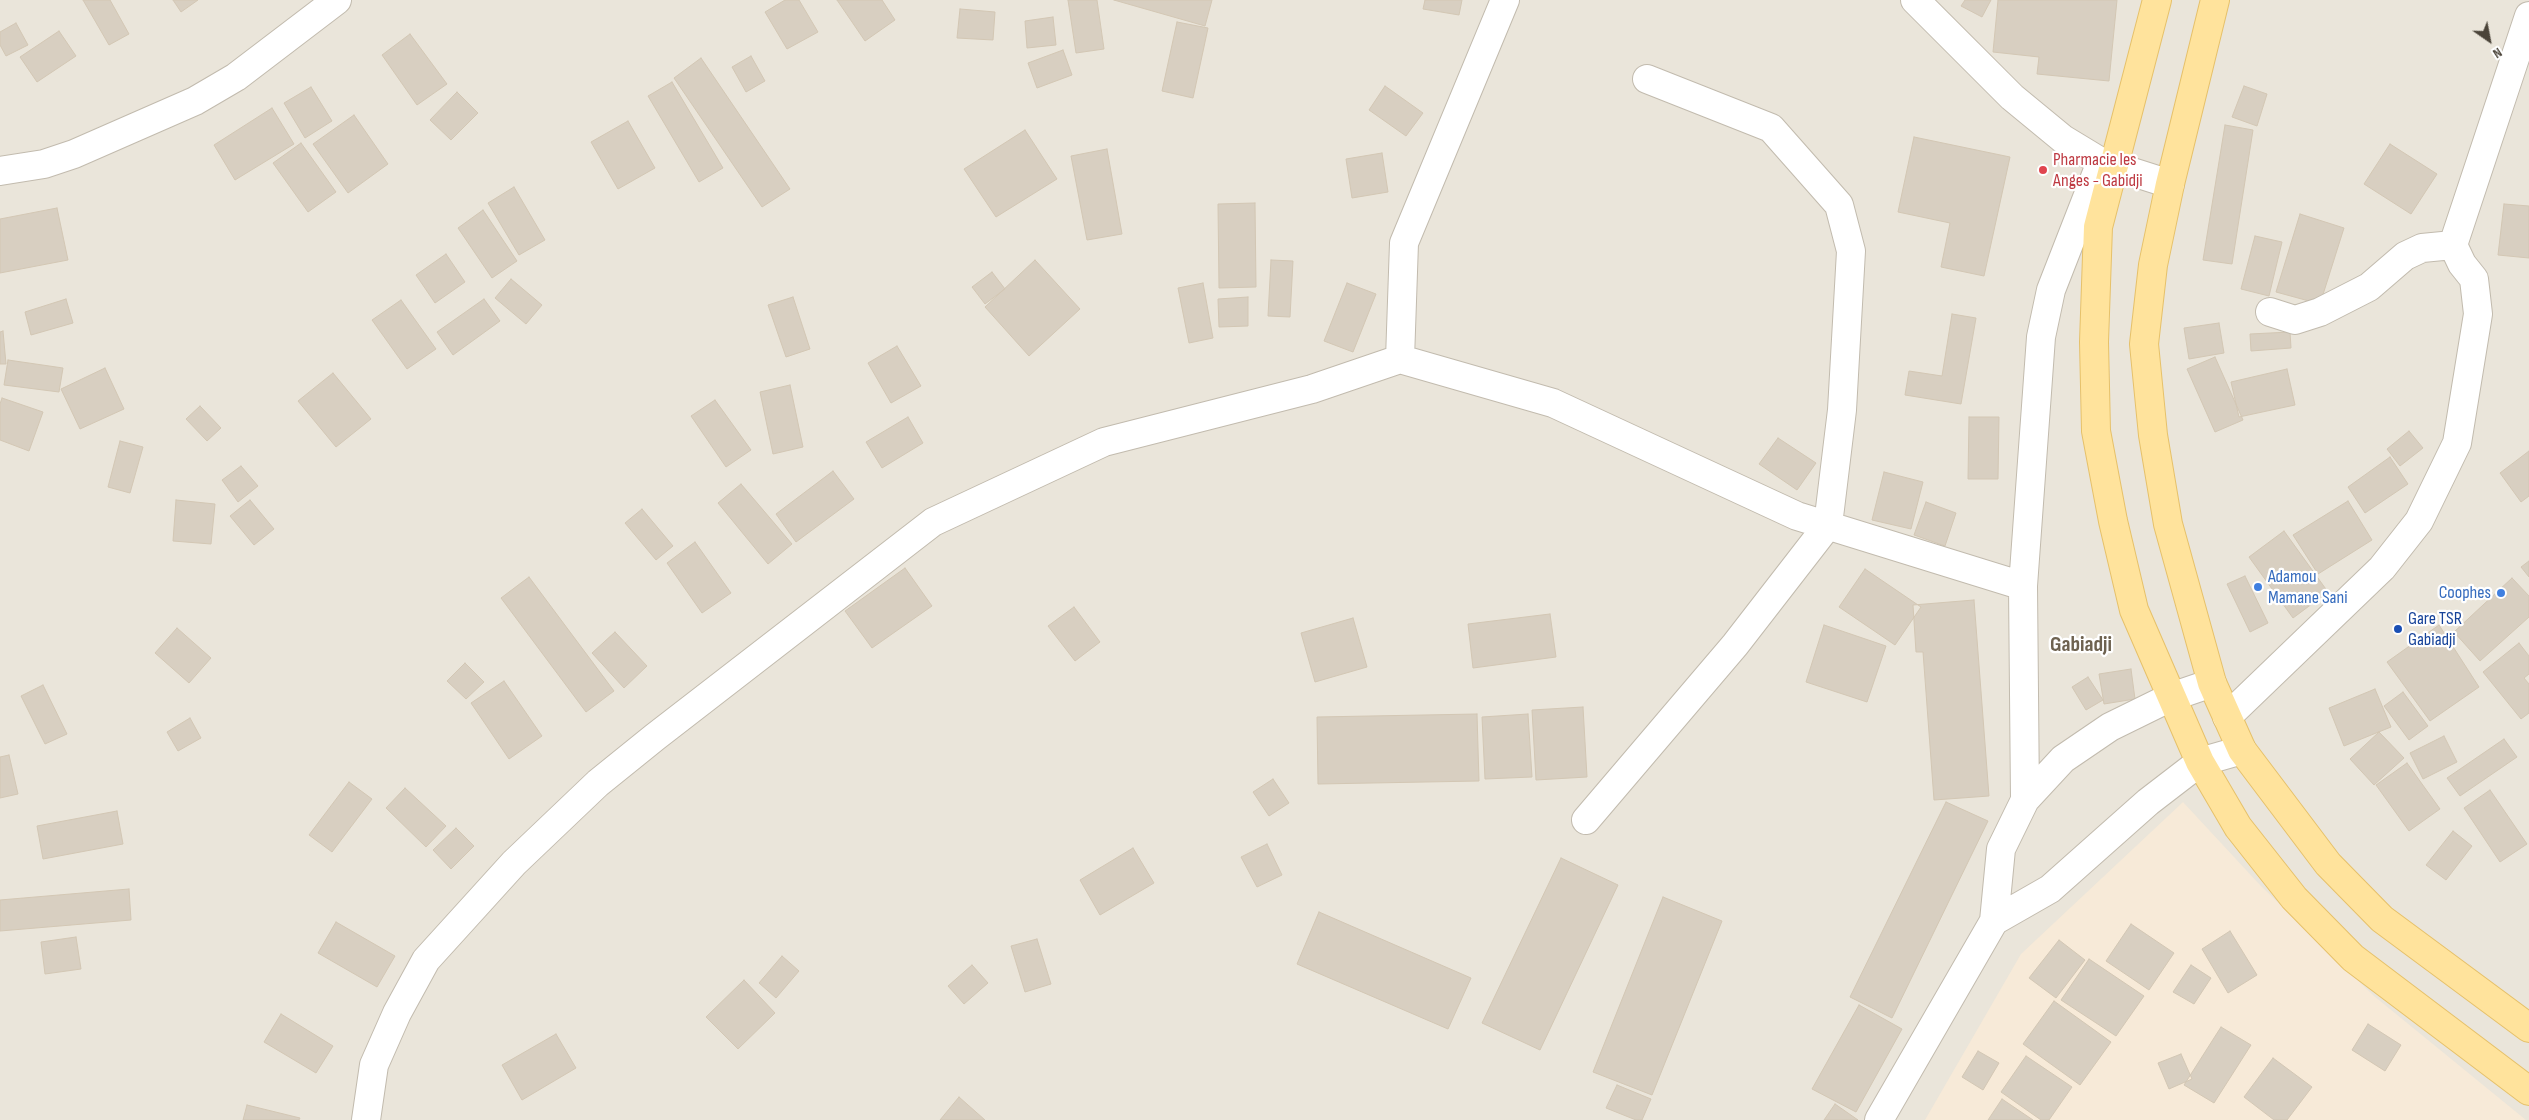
<!DOCTYPE html>
<style>
body{margin:0}
#map{position:relative;width:2529px;height:1120px;overflow:hidden;background:#f6f3ec;font-family:"Sofia Sans Condensed",sans-serif}
canvas{display:block}
.north{position:absolute;left:2464px;top:15px;width:50px;height:50px;-webkit-text-stroke:4px #fff;paint-order:stroke;rotate:147deg;font-size:14px;font-weight:700;line-height:20px;text-align:center;color:#4b4439}
.north::after{content:'';display:block;margin:auto;width:18px;height:22px;background:#4b4439;clip-path:polygon(50% 0,100% 100%,50% 72%,0 100%)}
</style>
<div id="map">
<canvas width="2529" height="1120"></canvas>
<div class="north">N</div>
</div>
<script>
const ctx = document.querySelector('canvas').getContext('2d');
ctx.lineJoin = 'round';
function fill(path, color) { ctx.fillStyle = color; ctx.fill(path, 'evenodd'); }
const poly = rows => new Path2D(rows.map(r => 'M' + r).join(''));
function trace(path, color, width, dash) { ctx.strokeStyle = color; ctx.lineWidth = width; ctx.lineCap = dash ? 'butt' : 'round'; ctx.setLineDash(dash || []); ctx.stroke(path); }
function write(font, color, halo, rows, align = 'center') {
  ctx.font = font + ' "Sofia Sans Condensed",sans-serif'; ctx.lineWidth = 4.5; ctx.setLineDash([]); ctx.textBaseline = 'middle'; ctx.strokeStyle = halo; ctx.fillStyle = color; for (const [text, x, y, turn = 0] of rows) {
    ctx.save(); ctx.translate(x, y); ctx.rotate((+turn || 0) * Math.PI / 180); ctx.textAlign = isNaN(turn) ? turn : align; if (halo) ctx.strokeText(text, 0, 0); ctx.fillText(text, 0, 0); ctx.restore();
  }
}
fill(poly([
 [0,0,2529,0,2529,1120,0,1120]
]), '#eae5da');
fill(poly([
 [2183,802,2260,885,2374,996,2526,1120,1925,1120,2021,954]
]), '#f7ead8');
const building = poly([
 [83,0,110,0,129,34,109,45,83,0],
 [173,0,198,0,181,12,173,0],
 [785,0,799,0,818,32,787,49,765,12,785,0],
 [837,0,882,0,895,20,865,41,837,0],
 [1068,0,1097,0,1104,49,1076,53,1068,0],
 [1114,0,1212,0,1205,26,1114,0],
 [1425,0,1462,0,1459,15,1423,9,1425,0],
 [1965,0,1991,0,1982,17,1961,6,1965,0],
 [1998,0,2117,0,2109,81,2037,74,2039,57,1993,52,1998,0],
 [960,9,995,12,993,40,957,38,960,9],
 [1053,17,1056,45,1027,48,1025,21,1053,17],
 [1177,22,1208,28,1193,98,1162,91,1177,22],
 [16,23,28,45,6,56,0,45,0,32,16,23],
 [59,31,76,56,37,82,20,57,59,31],
 [410,34,447,84,417,105,382,55,410,34],
 [1063,50,1072,75,1037,88,1028,63,1063,50],
 [751,56,765,81,746,92,732,67,751,56],
 [701,58,790,189,762,207,674,78,701,58],
 [672,82,723,168,699,182,648,96,672,82],
 [1385,86,1423,113,1406,136,1369,110,1385,86],
 [2244,86,2267,94,2257,126,2232,117,2244,86],
 [311,87,332,121,305,138,284,103,311,87],
 [457,92,478,113,451,140,430,120,457,92],
 [272,108,294,144,235,180,214,145,272,108],
 [354,115,388,164,348,193,313,144,354,115],
 [628,121,655,168,618,189,591,142,628,121],
 [2225,125,2253,130,2232,264,2203,260,2225,125],
 [1025,130,1057,179,996,217,964,169,1025,130],
 [1914,137,2010,157,1984,276,1941,267,1950,223,1898,212,1914,137],
 [301,143,336,192,308,212,273,163,301,143],
 [2390,144,2437,174,2411,214,2364,184,2390,144],
 [1107,149,1122,234,1087,240,1071,156,1107,149],
 [1382,153,1388,192,1352,198,1346,159,1382,153],
 [514,187,545,240,519,255,488,203,514,187],
 [1255,203,1256,287,1219,288,1218,204,1255,203],
 [2504,204,2529,206,2529,258,2498,255,2504,204],
 [57,208,68,260,0,273,0,219,57,208],
 [483,210,517,261,492,278,458,228,483,210],
 [2300,214,2344,228,2320,304,2276,292,2300,214],
 [2255,236,2282,242,2269,296,2241,289,2255,236],
 [446,254,465,282,435,303,416,275,446,254],
 [1035,260,1080,309,1029,356,985,307,1035,260],
 [1271,260,1293,261,1290,317,1268,316,1271,260],
 [992,272,1005,289,985,304,972,287,992,272],
 [511,279,542,305,526,324,495,298,511,279],
 [1203,283,1213,338,1189,343,1178,288,1203,283],
 [1347,283,1376,294,1353,352,1324,341,1347,283],
 [793,297,810,349,786,357,768,305,793,297],
 [1248,297,1248,326,1219,327,1218,299,1248,297],
 [66,299,73,323,31,335,25,312,66,299],
 [484,299,500,321,453,355,437,332,484,299],
 [401,300,436,349,407,369,372,320,401,300],
 [1952,314,1976,318,1961,404,1905,395,1909,371,1942,376,1952,314],
 [2219,323,2224,353,2189,359,2184,328,2219,323],
 [3,331,6,364,0,364,0,332,3,331],
 [2290,332,2291,348,2251,351,2250,334,2290,332],
 [897,346,921,386,891,403,868,363,897,346],
 [2215,357,2243,420,2215,432,2187,369,2215,357],
 [8,360,63,368,59,392,4,385,8,360],
 [105,368,124,409,80,429,61,389,105,368],
 [2287,369,2295,405,2239,417,2231,382,2287,369],
 [333,373,371,419,336,447,298,401,333,373],
 [790,385,803,447,773,454,760,392,790,385],
 [2,398,43,412,29,451,0,440,0,404,2,398],
 [715,400,751,450,726,467,691,416,715,400],
 [200,406,221,428,207,441,186,419,200,406],
 [908,417,923,443,882,468,866,442,908,417],
 [1969,417,1999,417,1998,479,1968,479,1969,417],
 [2409,431,2423,448,2400,466,2387,449,2409,431],
 [1778,438,1816,463,1797,490,1759,464,1778,438],
 [120,441,143,447,130,493,108,487,120,441],
 [2529,451,2529,496,2521,502,2500,473,2529,451],
 [2390,457,2408,484,2365,513,2348,487,2390,457],
 [241,466,258,486,238,502,222,480,241,466],
 [833,471,854,499,796,542,776,514,833,471],
 [1884,472,1923,482,1911,529,1872,520,1884,472],
 [741,484,792,544,768,564,718,503,741,484],
 [176,500,215,504,211,544,173,541,176,500],
 [250,500,274,529,254,545,230,516,250,500],
 [2348,501,2372,540,2318,574,2293,535,2348,501],
 [1926,502,1956,513,1945,546,1914,535,1926,502],
 [642,509,673,546,656,560,625,523,642,509],
 [2284,531,2328,592,2293,618,2249,557,2284,531],
 [695,542,731,593,702,613,667,563,695,542],
 [2529,561,2529,577,2521,567,2529,561],
 [905,568,932,606,872,648,845,611,905,568],
 [1865,569,1921,607,1895,645,1839,607,1865,569],
 [2245,576,2268,623,2250,632,2227,584,2245,576],
 [529,577,614,691,586,712,501,598,529,577],
 [2512,578,2529,596,2529,617,2480,661,2454,632,2512,578],
 [1974,600,1989,796,1934,800,1923,652,1916,652,1913,605,1974,600],
 [1074,607,1100,642,1075,661,1048,626,1074,607],
 [1550,614,1556,657,1473,668,1468,624,1550,614],
 [1353,618,1367,667,1315,682,1301,633,1353,618],
 [1824,625,1886,646,1867,702,1806,682,1824,625],
 [2439,625,2479,687,2430,721,2387,662,2439,625],
 [177,628,211,658,189,683,155,653,177,628],
 [615,632,647,666,624,688,592,653,615,632],
 [2519,643,2529,656,2529,674,2524,678,2529,684,2529,713,2521,719,2483,672,2519,643],
 [465,663,484,682,466,699,447,681,465,663],
 [2131,669,2135,699,2104,704,2099,674,2131,669],
 [2088,677,2103,700,2086,710,2072,687,2088,677],
 [504,681,542,736,509,759,471,703,504,681],
 [43,685,67,734,45,744,21,696,43,685],
 [2375,689,2391,727,2344,746,2329,708,2375,689],
 [2403,692,2428,726,2409,740,2384,706,2403,692],
 [1583,707,1587,777,1536,780,1532,710,1583,707],
 [1477,714,1479,781,1318,784,1317,717,1477,714],
 [1528,714,1532,777,1485,779,1482,717,1528,714],
 [190,718,201,738,178,751,167,732,190,718],
 [2379,732,2404,758,2374,785,2350,759,2379,732],
 [2444,736,2457,762,2423,779,2410,753,2444,736],
 [2504,739,2517,757,2460,796,2447,778,2504,739],
 [9,755,18,794,0,798,0,757,9,755],
 [2407,763,2440,809,2409,831,2376,785,2407,763],
 [1273,779,1289,803,1269,816,1253,792,1273,779],
 [349,782,372,799,332,852,309,835,349,782],
 [405,788,446,826,426,847,386,808,405,788],
 [2490,790,2527,844,2500,862,2464,808,2490,790],
 [1946,802,1988,821,1892,1018,1850,997,1946,802],
 [117,811,123,844,43,859,37,826,117,811],
 [456,828,474,846,451,869,433,850,456,828],
 [2453,831,2472,846,2446,880,2426,865,2453,831],
 [1267,844,1282,875,1257,887,1241,857,1267,844],
 [1133,848,1154,883,1100,915,1080,880,1133,848],
 [1561,858,1618,885,1540,1050,1482,1023,1561,858],
 [129,889,131,920,0,931,0,900,129,889],
 [1663,897,1722,921,1652,1095,1593,1072,1663,897],
 [1319,912,1471,978,1448,1029,1297,964,1319,912],
 [336,922,395,956,377,987,318,953,336,922],
 [2131,924,2174,953,2149,990,2106,961,2131,924],
 [2230,931,2257,975,2228,993,2202,949,2230,931],
 [76,937,81,969,45,974,41,942,76,937],
 [1037,939,1051,984,1025,992,1011,946,1037,939],
 [2059,940,2085,960,2056,998,2029,978,2059,940],
 [782,956,799,971,776,998,759,983,782,956],
 [2089,959,2144,996,2116,1036,2061,1000,2089,959],
 [972,965,988,983,964,1004,948,986,972,965],
 [2191,965,2211,978,2194,1004,2173,992,2191,965],
 [744,980,775,1013,738,1049,706,1017,744,980],
 [2054,1001,2111,1042,2080,1085,2023,1044,2054,1001],
 [1859,1005,1902,1029,1856,1112,1812,1089,1859,1005],
 [281,1014,333,1046,316,1073,264,1042,281,1014],
 [2368,1024,2401,1045,2385,1071,2352,1050,2368,1024],
 [2221,1027,2251,1045,2214,1103,2184,1085,2221,1027],
 [556,1034,576,1068,522,1100,502,1065,556,1034],
 [1978,1051,1999,1063,1983,1090,1962,1077,1978,1051],
 [2181,1054,2192,1079,2169,1089,2158,1063,2181,1054],
 [2026,1056,2072,1087,2049,1120,2041,1120,2001,1092,2026,1056],
 [2273,1058,2312,1087,2287,1120,2274,1120,2244,1097,2273,1058],
 [1617,1085,1651,1099,1642,1120,1636,1120,1606,1108,1617,1085],
 [959,1097,985,1120,940,1120,959,1097],
 [2002,1099,2033,1120,1988,1120,2002,1099],
 [1835,1104,1858,1120,1824,1120,1835,1104],
 [247,1105,300,1118,299,1120,243,1120,247,1105]
]);
fill(building, '#d8cfc1');
trace(building, '#d3c7b4', 1);
const minor = poly([
 [1915,0,2012,97,2063,139,2101,162,2170,184],
 [0,171,44,164,74,154,195,101,236,77,337,0],
 [2270,312,2295,320,2320,312,2369,287,2405,256,2422,248,2453,245],
 [1400,359,1404,243,1505,0],
 [2227,717,2382,568,2419,521,2457,443,2478,314,2474,279,2462,264,2453,245,2529,16],
 [2025,800,2023,586,2041,337,2051,290,2101,162],
 [1586,820,1735,645,1828,525,1842,410,1851,251,1839,205,1771,128,1647,79],
 [1994,921,2050,889,2148,802,2200,762,2242,750],
 [366,1120,374,1065,397,1013,426,960,514,863,598,783,655,737,933,522,1104,442,1312,389,1400,359,1553,403,1797,516,2023,586],
 [1879,1120,1994,921,2001,849,2025,800,2063,759,2110,727,2171,697,2212,683]
]);
const major = poly([
 [2157,0,2098,227,2094,342,2096,431,2113,521,2134,610,2200,762,2238,827,2294,898,2353,958,2529,1091],
 [2215,0,2170,184,2153,265,2144,344,2153,435,2168,524,2212,683,2242,750,2328,864,2382,919,2529,1028]
]);
trace(minor, '#c2bbae', 30);
trace(major, '#e6c16a', 30);
trace(minor, '#fff', 28);
trace(major, '#ffe39c', 28);
for (const [x, y, r, color] of [
 [2043,170,5,"#e0444e"],
 [2258,587,5,"#3f7fe0"],
 [2501,593,5,"#3f7fe0"],
 [2398,629,5,"#1a4fb4"]
]) { const dot = new Path2D(); dot.arc(x, y, r, 0, 2 * Math.PI); ctx.fillStyle = color; ctx.fill(dot); trace(dot, '#fff', 2); }
write('18px', '#be3a42', '#fff', [
 ["Pharmacie les",2053,160],
 ["Anges - Gabidji",2053,181]
], 'left');
write('18px', '#366cbe', '#fff', [
 ["Adamou",2268,577],
 ["Mamane Sani",2268,598],
 ["Coophes",2491,593,"right"]
], 'left');
write('18px', '#164399', '#fff', [
 ["Gare TSR",2408,619],
 ["Gabiadji",2408,640]
], 'left');
write('bold 22px', '#6e6250', '#fff', [
 ["Gabiadji",2081,645]
]);
</script>
